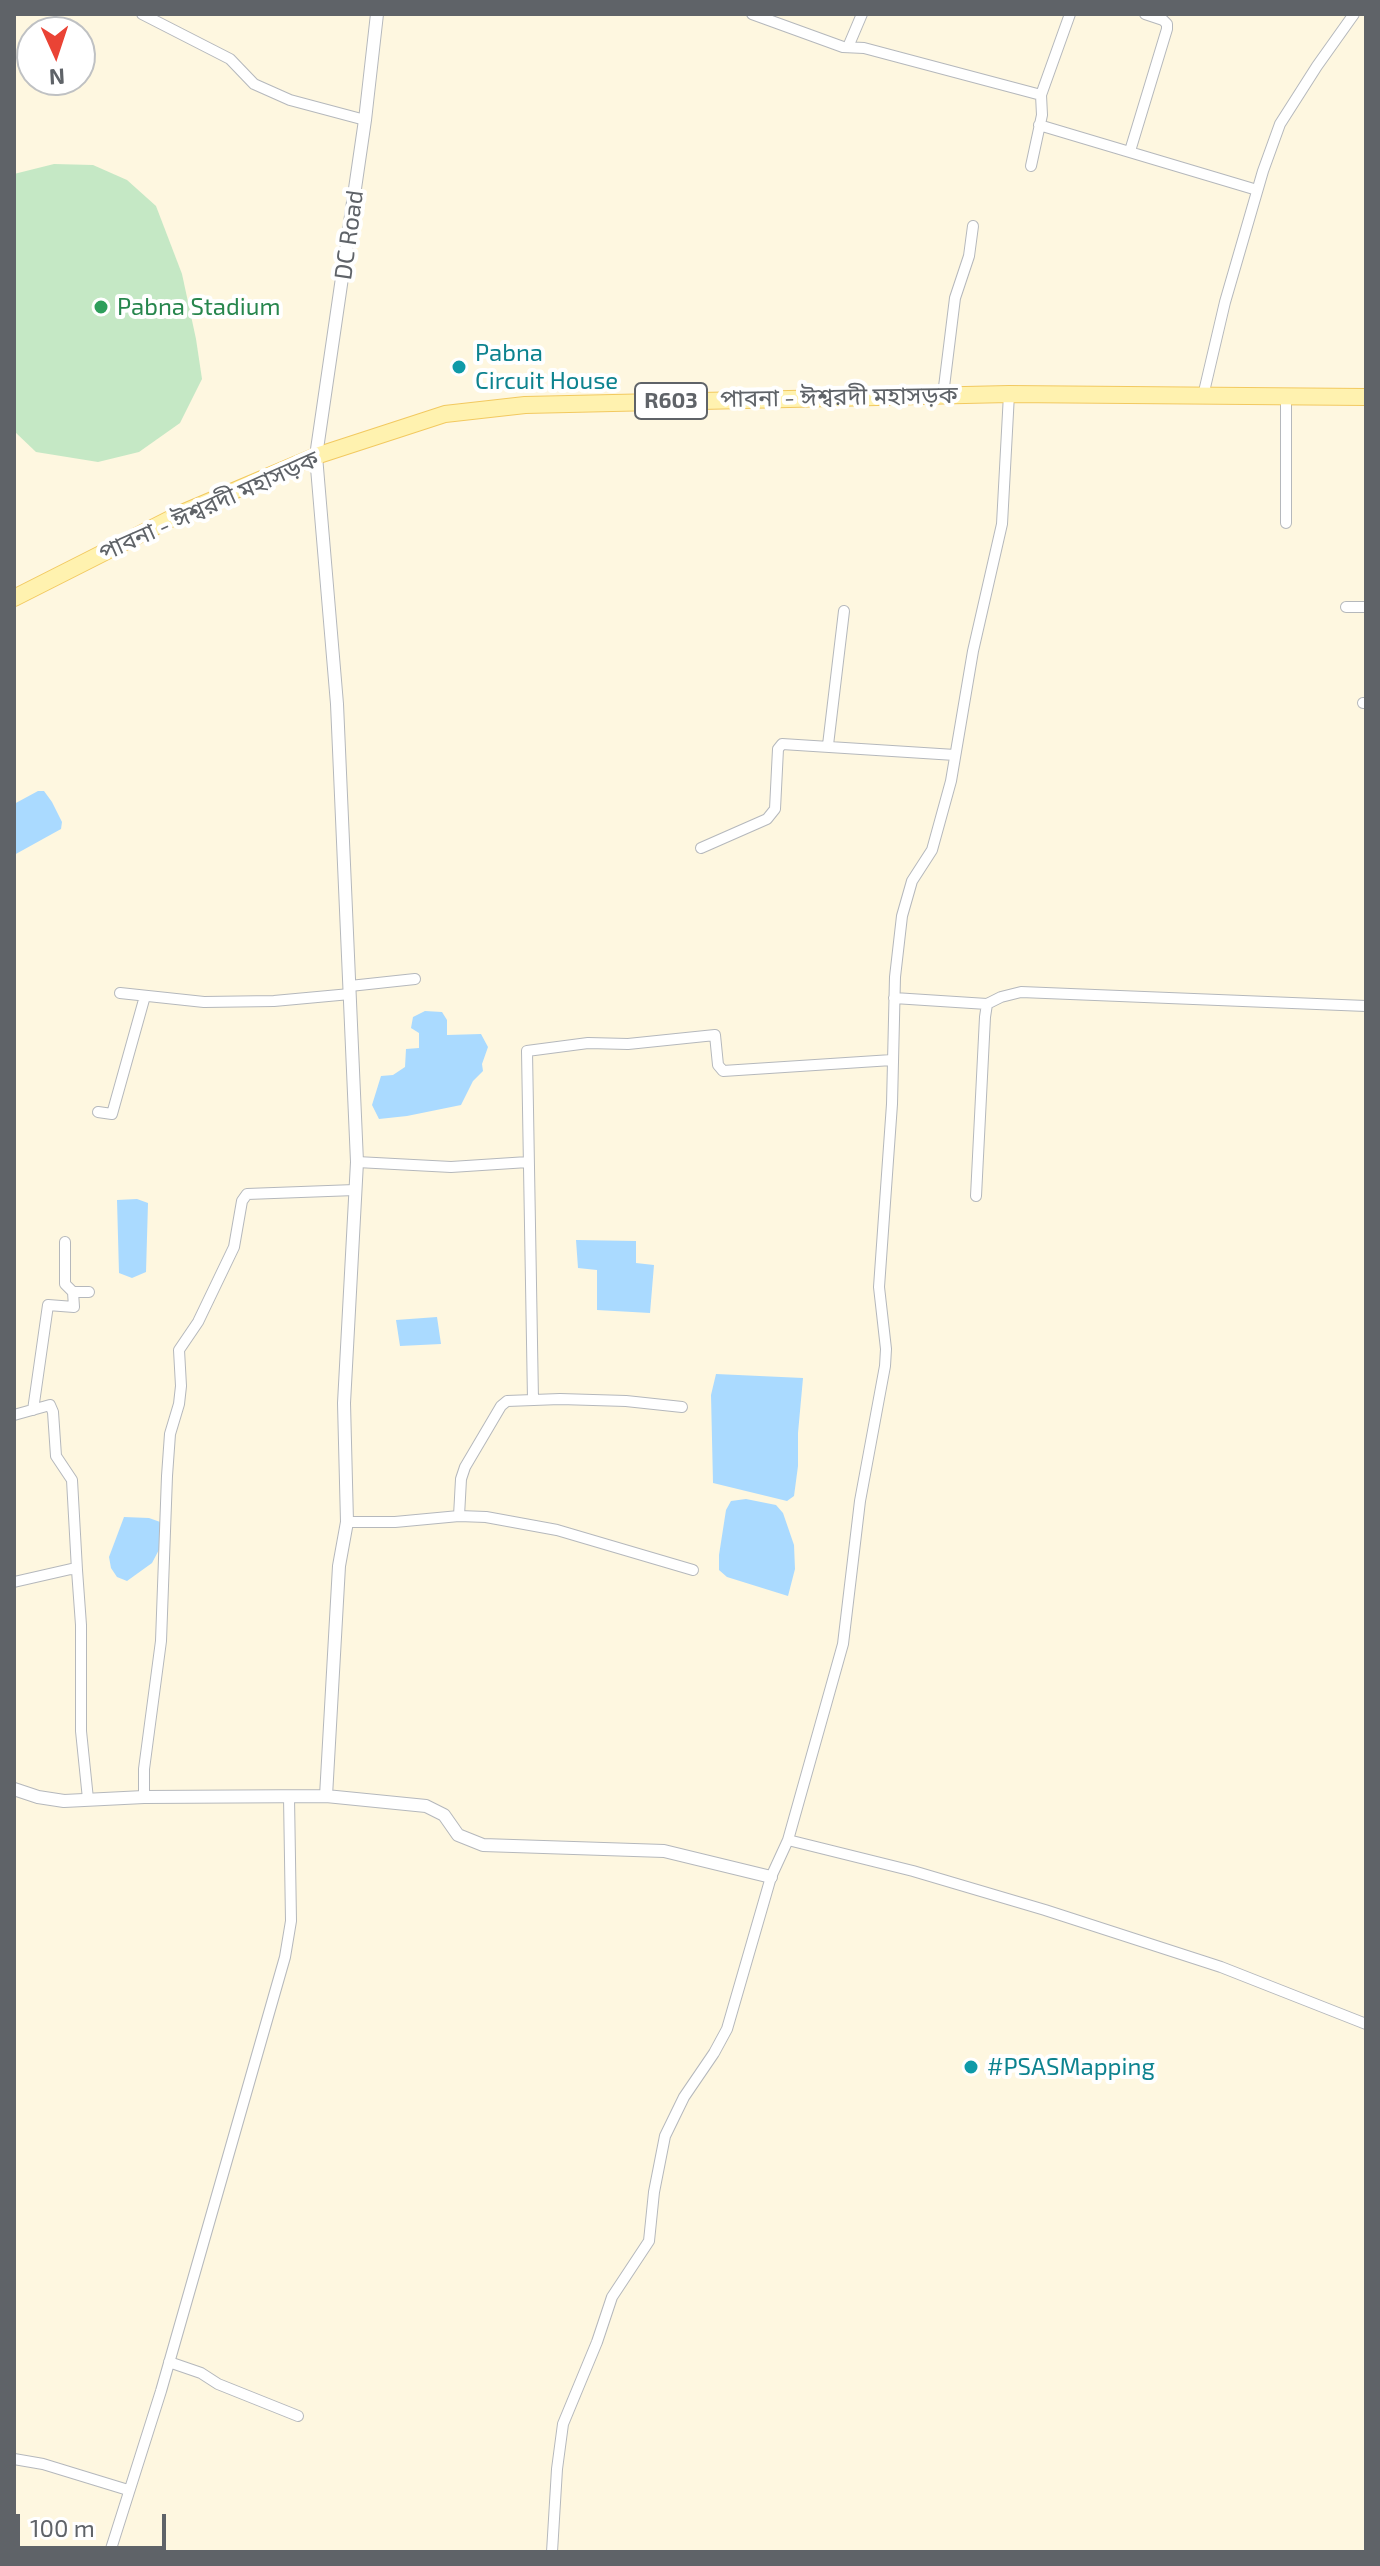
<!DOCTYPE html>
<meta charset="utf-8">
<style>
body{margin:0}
#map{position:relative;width:1380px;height:2566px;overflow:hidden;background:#f1efe8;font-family:"Exo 2",sans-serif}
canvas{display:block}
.frame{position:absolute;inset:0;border:16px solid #5f6368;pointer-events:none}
.north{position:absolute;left:16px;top:16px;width:80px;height:80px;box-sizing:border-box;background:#fff;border:2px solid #bfc1c3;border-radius:50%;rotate:177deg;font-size:22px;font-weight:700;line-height:32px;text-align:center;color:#5f6368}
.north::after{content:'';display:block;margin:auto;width:28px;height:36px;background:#ea4335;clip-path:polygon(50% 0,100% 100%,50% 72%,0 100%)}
.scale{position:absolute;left:16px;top:2514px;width:150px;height:36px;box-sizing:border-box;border:4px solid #5f6368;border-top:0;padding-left:10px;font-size:24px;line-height:28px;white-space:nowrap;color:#5f6368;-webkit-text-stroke:6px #fff;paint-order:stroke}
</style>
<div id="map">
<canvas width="1380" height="2566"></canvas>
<div class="frame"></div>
<div class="north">N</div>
<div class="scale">100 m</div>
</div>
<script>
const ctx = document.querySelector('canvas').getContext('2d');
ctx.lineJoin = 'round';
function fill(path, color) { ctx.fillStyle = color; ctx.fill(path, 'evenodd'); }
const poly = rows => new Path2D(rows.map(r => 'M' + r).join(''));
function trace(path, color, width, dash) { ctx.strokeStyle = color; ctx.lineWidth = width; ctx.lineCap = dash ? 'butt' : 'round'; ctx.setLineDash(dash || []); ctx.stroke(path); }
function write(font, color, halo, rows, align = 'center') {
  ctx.font = font + ' "Exo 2","Noto Sans Bengali",sans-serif'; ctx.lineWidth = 8; ctx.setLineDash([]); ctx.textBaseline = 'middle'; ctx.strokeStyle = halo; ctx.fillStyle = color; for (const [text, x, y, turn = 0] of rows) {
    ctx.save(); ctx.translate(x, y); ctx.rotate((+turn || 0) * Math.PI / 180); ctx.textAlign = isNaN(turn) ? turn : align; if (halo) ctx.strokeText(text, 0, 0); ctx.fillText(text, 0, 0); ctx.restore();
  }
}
fill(poly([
 [14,14,1366,14,1366,2552,14,2552],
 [32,32,80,32,80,80,32,80]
]), '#fef7e0');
fill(poly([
 [54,164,93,165,127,180,156,206,182,274,196,339,202,379,180,423,139,452,98,462,36,452,14,431,14,174]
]), '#c5e8c5');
fill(poly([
 [38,791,44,791,52,802,62,822,61,829,14,855,14,804],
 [425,1011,442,1012,447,1020,447,1035,481,1034,488,1047,482,1064,483,1071,473,1081,461,1105,407,1116,379,1119,372,1105,381,1076,393,1075,405,1067,406,1049,419,1048,419,1033,411,1028,413,1017],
 [137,1199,148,1203,146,1272,132,1278,119,1273,117,1200],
 [576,1240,636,1241,636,1263,654,1265,650,1313,597,1310,597,1270,578,1268],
 [437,1317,441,1344,400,1346,396,1320],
 [716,1374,803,1378,798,1433,798,1466,794,1496,787,1501,713,1483,711,1395],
 [746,1499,776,1505,783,1513,794,1545,795,1569,788,1596,727,1577,719,1570,719,1555,726,1510,731,1501],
 [124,1517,149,1518,163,1523,162,1544,152,1563,127,1581,117,1577,111,1568,109,1557]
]), '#aadaff');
const minor = poly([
 [142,14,230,59,254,84,290,100,365,120],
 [752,14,843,47,864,48,1041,95,1042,115,1031,166],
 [848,47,862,14],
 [1041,95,1070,14],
 [1039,125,1257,190],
 [1130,151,1167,29,1167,24,1163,20,1145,14],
 [943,395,955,298,969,256,973,226],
 [1203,396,1225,302,1263,171,1280,124,1317,66,1354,14],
 [1286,398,1286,523],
 [1346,607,1366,607],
 [1363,703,1366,703],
 [828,745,844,611],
 [701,848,767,819,775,809,778,749,782,744,955,755],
 [350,986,415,979],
 [120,993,204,1002,274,1001,350,994],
 [894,998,987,1004],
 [98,1112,112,1114,145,996],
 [357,1162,451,1167,528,1162],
 [976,1196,985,1017,987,1004,1001,997,1021,992,1366,1006],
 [65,1242,65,1284,73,1292],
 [533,1400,527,1051,588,1043,628,1044,715,1035,718,1065,723,1071,892,1060],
 [33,1410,48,1305,74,1307,73,1292,89,1292],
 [14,1415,50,1405,53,1412,56,1456,72,1480,77,1570],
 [459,1516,461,1479,465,1467,501,1406,507,1401,560,1399,626,1401,682,1407],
 [347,1522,395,1522,459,1516,486,1517,557,1530,693,1570],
 [14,1582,71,1569,77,1570,81,1625,81,1731,88,1799],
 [144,1797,144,1769,161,1641,167,1476,170,1434,179,1404,181,1386,179,1350,198,1322,234,1247,242,1201,247,1194,355,1190],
 [788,1840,843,1644,860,1501,885,1366,886,1349,879,1287,892,1104,895,977,902,916,912,881,932,850,951,781,973,651,1002,524,1009,394],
 [169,2362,201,2373,218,2384,298,2416],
 [14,2459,43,2464,128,2490],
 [110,2552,161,2391,285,1957,291,1921,289,1797],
 [552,2552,557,2469,563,2424,597,2342,612,2297,649,2241,654,2192,665,2136,684,2097,714,2053,727,2029,771,1877,788,1840,913,1871,1045,1910,1221,1967,1366,2024]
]);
const tertiary = poly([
 [14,1789,38,1797,64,1801,144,1797,326,1796,426,1806,444,1815,458,1835,483,1845,664,1851,771,1877],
 [326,1796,339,1566,347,1522,344,1403,357,1162,337,704,316,456,365,120,377,14]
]);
const primary = poly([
 [14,598,184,512,316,456,445,414,525,405,1009,394,1366,397]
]);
trace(minor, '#b5b8bc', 12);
trace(tertiary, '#b5b8bc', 14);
trace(primary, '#f2c960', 18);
trace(minor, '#fff', 10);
trace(tertiary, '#fff', 12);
trace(primary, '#fff2af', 16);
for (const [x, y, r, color] of [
 [101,307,8,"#2e9e5b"],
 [459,367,8,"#0f9aa8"],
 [971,2067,8,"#0f9aa8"]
]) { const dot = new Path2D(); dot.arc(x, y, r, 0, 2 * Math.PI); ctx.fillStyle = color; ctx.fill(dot); trace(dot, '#fff', 3); }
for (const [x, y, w] of [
 [671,401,72]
]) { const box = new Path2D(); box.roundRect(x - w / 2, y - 18, w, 36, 6); ctx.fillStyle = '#fff'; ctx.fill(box); trace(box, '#5f6368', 2); }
write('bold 22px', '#5f6368', null, [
 ["R603",671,401]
]);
write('24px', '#5f6368', '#fff', [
 ["DC Road",349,235,-82],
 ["পাবনা - ঈশ্বরদী মহাসড়ক",839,397,-1],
 ["পাবনা - ঈশ্বরদী মহাসড়ক",209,506,-24]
]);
write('24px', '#27864d', '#fff', [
 ["Pabna Stadium",117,307]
], 'left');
write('24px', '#0d838f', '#fff', [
 ["Pabna",475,353],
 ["Circuit House",475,381],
 ["#PSASMapping",987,2067]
], 'left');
</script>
